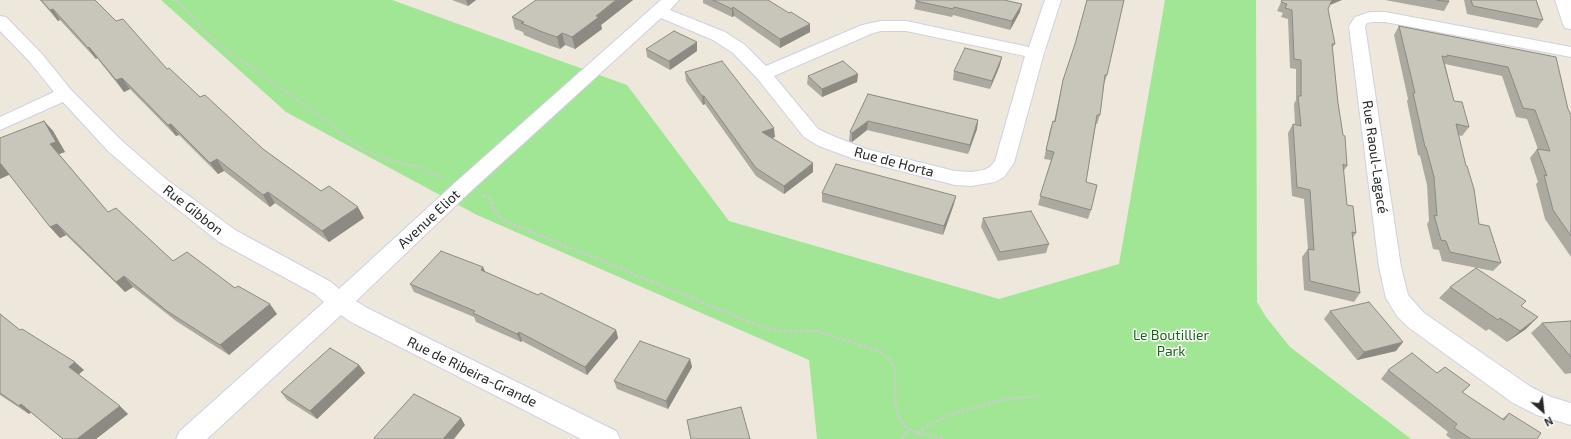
<!DOCTYPE html>
<meta charset="utf-8">
<style>
body{margin:0}
#map{position:relative;width:1571px;height:439px;overflow:hidden;background:#ede8db;font-family:"Exo 2",sans-serif}
canvas{display:block}
.north{position:absolute;left:1523px;top:391px;width:40px;height:40px;-webkit-text-stroke:3px #fff;paint-order:stroke;rotate:152deg;font-size:11px;font-weight:700;line-height:16px;text-align:center;color:#2a2a2a}
.north::after{content:'';display:block;margin:auto;width:14px;height:18px;background:#2a2a2a;clip-path:polygon(50% 0,100% 100%,50% 72%,0 100%)}
</style>
<div id="map">
<canvas width="1571" height="439"></canvas>
<div class="north">N</div>
</div>
<script>
const ctx = document.querySelector('canvas').getContext('2d');
ctx.lineJoin = 'round';
function fill(path, color) { ctx.fillStyle = color; ctx.fill(path, 'evenodd'); }
const poly = rows => new Path2D(rows.map(r => 'M' + r).join(''));
function trace(path, color, width, dash) { ctx.strokeStyle = color; ctx.lineWidth = width; ctx.lineCap = dash ? 'butt' : 'round'; ctx.setLineDash(dash || []); ctx.stroke(path); }
function write(font, color, halo, rows, align = 'center') {
  ctx.font = font + ' "Exo 2",sans-serif'; ctx.lineWidth = 3; ctx.setLineDash([]); ctx.textBaseline = 'middle'; ctx.strokeStyle = halo; ctx.fillStyle = color; for (const [text, x, y, turn = 0] of rows) {
    ctx.save(); ctx.translate(x, y); ctx.rotate((+turn || 0) * Math.PI / 180); ctx.textAlign = isNaN(turn) ? turn : align; if (halo) ctx.strokeText(text, 0, 0); ctx.fillText(text, 0, 0); ctx.restore();
  }
}
fill(poly([
 [161,0,392,0,627,85,729,221,999,299,1119,264,1165,0,1256,0,1257,302,1266,317,1290,347,1411,439,817,439,809,360,477,215,286,112]
]), '#a0e694');
const minor = poly([
 [661,0,679,0,670,10,725,32,745,45,766,66,862,25,881,21,906,21,1029,47,1045,0,1061,0,1044,53,1014,163,1004,177,995,182,971,186,955,185,854,159,819,146,804,137,757,78,733,53,713,40,661,18,471,191,356,301,367,308,616,431,620,439,581,439,351,322,341,315,207,439,176,439,180,431,324,302,315,294,219,242,152,189,108,151,63,102,0,130,0,117,54,92,30,62,0,31,0,16,6,17,42,54,71,90,122,141,166,179,235,230,331,282,339,289,457,181,661,0],
 [881,31,906,31,1025,56,995,161,990,167,984,170,971,172,955,171,866,149,833,136,818,129,774,76,873,33,881,31],
 [1555,0,1571,0,1571,29,1565,28,1563,24,1555,0],
 [1370,12,1385,12,1571,47,1571,57,1385,22,1372,22,1367,23,1365,26,1401,267,1408,295,1424,313,1531,387,1551,397,1571,403,1571,425,1537,415,1513,403,1408,327,1397,316,1386,298,1379,267,1349,26,1355,17,1370,12]
]);
trace(minor, '#d0d0e3', 2);
trace(poly([
 [176,0,215,42,330,123,354,144,384,159,415,166,445,178]
]), '#ccc', 2, [2.5, 1.5]);
trace(poly([
 [483,195,490,199,497,215,507,222,764,328,779,331,816,331,880,351,892,362,895,369,896,410,903,424,908,429,917,433,944,439],
 [917,433,942,418,964,410,1008,399,1038,396],
 [902,439,908,429]
]), '#ccc', 2.5, [3.5, 2]);
fill(minor, '#fff');
fill(poly([
 [40,0,95,0,116,21,167,69,263,149,321,191,364,218,329,242,275,203,270,207,224,171,218,174,179,135,176,136,130,89,124,92,97,58,96,59,60,20,58,21],
 [452,0,476,0,468,6],
 [536,0,633,0,601,25,602,29,575,49,565,45,560,49,548,45,524,35,523,32,515,29,512,17],
 [703,0,768,0,810,32,780,48,734,16,732,17,703,3],
 [1282,0,1330,4,1328,9,1335,44,1332,48,1338,103,1347,166,1343,172,1347,205,1356,233,1353,238,1360,293,1354,302,1304,290,1302,257,1308,249,1304,199,1292,196,1288,133,1293,124,1295,125,1294,104,1296,100,1296,69,1290,68,1288,19,1281,17,1283,13,1277,11],
 [1385,0,1448,0,1449,2,1444,11],
 [1464,0,1536,0,1543,20,1537,28,1467,14],
 [916,1,1020,12,1010,30,953,15,952,17,914,9],
 [1399,26,1556,57,1568,109,1571,115,1571,257,1545,219,1536,184,1538,182,1530,158,1537,149,1538,149,1527,119,1516,117,1502,76,1445,64,1454,101,1469,127,1462,136,1458,135,1479,224,1501,263,1493,271,1442,261,1439,250,1433,249,1427,224,1429,221,1427,185,1420,156,1418,155,1407,101,1408,99,1394,35],
 [1074,48,1107,75,1104,84,1100,115,1097,124,1096,124,1086,182,1091,210,1088,219,1038,205,1051,160,1044,159,1050,130,1053,121,1054,122,1061,89],
 [646,49,697,51,670,70,647,57],
 [1000,65,990,89,953,80,954,71],
 [685,72,775,137,772,138,813,163,813,172,784,194,756,176,705,104,703,105,686,81],
 [858,74,857,82,822,97,807,84,808,76],
 [868,94,978,120,977,129,968,154,867,130,852,142,849,141,850,132],
 [44,121,53,131,65,152,59,154,108,212,173,261,235,288,277,314,229,355,176,321,133,287,125,292,66,235,60,238,50,227,10,175],
 [822,193,954,204,943,235,822,202],
 [983,218,1049,244,1046,253,998,261,981,227],
 [483,267,485,272,616,330,618,338,587,375,522,341,521,342,476,322,474,317,414,292,410,284],
 [1450,287,1526,301,1521,306,1526,329,1507,342,1489,329,1486,331,1439,298],
 [1330,311,1396,351,1357,360,1324,319],
 [0,314,20,330,84,370,78,374,128,414,96,439,63,439,31,412,29,414,0,395],
 [1571,321,1571,373,1565,374,1531,333,1542,323],
 [690,359,692,367,668,409,617,389,614,381],
 [359,365,365,373,317,419,287,400,281,392],
 [1388,370,1437,373,1470,385,1462,393,1502,419,1509,413,1537,439,1451,439,1446,435,1448,432,1381,379]
]), '#aca9a0');
fill(poly([
 [466,0,476,0,468,6],
 [616,0,633,0,601,25,602,29,575,49,572,37,596,16],
 [1332,0,1342,0,1330,5],
 [1022,4,1020,12,1010,30,1012,21],
 [733,7,734,16,732,17,732,9],
 [53,9,60,20,58,21,50,10],
 [810,24,810,32,780,48,780,39],
 [562,33,565,45,560,49,557,37],
 [697,42,697,51,670,70,669,61],
 [89,47,97,58,96,59,88,48],
 [1002,57,1000,65,990,89,992,81],
 [858,74,857,82,822,97,822,89],
 [122,78,130,89,124,92,116,80],
 [702,96,704,96,705,104,703,105],
 [978,120,977,129,968,154,970,145],
 [44,121,53,131,65,152,59,154,50,144],
 [868,121,867,130,852,142,852,133],
 [171,124,179,135,176,136,168,125],
 [774,128,775,137,763,141,762,132],
 [217,159,224,171,218,174,210,163],
 [813,163,813,172,784,194,784,186],
 [0,164,1,164,11,174,0,179],
 [268,192,275,203,270,207,263,195],
 [956,196,954,204,943,235,944,226],
 [358,207,364,218,329,242,322,231],
 [57,224,66,235,60,238,50,227],
 [483,267,487,276,481,270],
 [124,276,133,287,125,292,116,282],
 [270,304,277,314,229,355,220,345],
 [1538,317,1526,329,1507,342,1520,331],
 [616,330,618,338,587,375,585,367],
 [519,332,522,341,521,342,517,334],
 [1403,342,1396,351,1357,360,1364,352],
 [690,359,692,367,668,409,666,401],
 [75,362,84,370,78,375,69,367],
 [359,365,365,373,317,419,310,411],
 [21,404,31,412,29,414,19,406],
 [120,406,128,414,96,439,77,439],
 [461,418,465,425,454,439,443,439]
]), '#8c8a82');
const building = poly([
 [41,0,95,0,116,21,123,19,167,69,169,68,200,97,205,95,263,149,321,191,329,186,358,207,322,231,268,192,263,195,217,159,210,163,171,124,168,125,122,78,116,80,89,47,88,48,53,9,50,10,41,0],
 [536,0,616,0,596,16,599,17,572,37,562,33,557,37,545,33,521,23,524,22,512,17,536,0],
 [713,0,768,0,789,13,791,12,810,24,780,39,733,7,732,9,713,0],
 [916,0,1004,0,1022,4,1012,21,954,7,953,9,916,1,916,0],
 [1087,0,1124,0,1107,75,1105,75,1100,115,1097,115,1086,182,1097,185,1091,210,1040,196,1054,152,1046,150,1053,121,1055,122,1063,80,1075,44,1087,0],
 [1282,0,1332,0,1328,9,1335,44,1332,44,1338,103,1343,135,1345,136,1347,166,1343,164,1347,205,1353,206,1356,233,1352,232,1360,293,1310,281,1308,249,1314,250,1310,190,1297,187,1293,124,1301,126,1298,96,1301,96,1301,60,1294,59,1292,10,1285,8,1287,4,1281,2,1282,0],
 [1437,0,1448,0,1449,2,1437,0],
 [1471,0,1536,0,1543,20,1473,6,1471,0],
 [1399,26,1556,57,1568,109,1571,115,1571,236,1553,210,1544,175,1547,176,1537,149,1550,151,1535,110,1523,108,1508,67,1447,55,1447,57,1442,56,1454,101,1462,102,1469,127,1456,124,1466,166,1467,166,1474,189,1479,224,1489,226,1501,263,1450,252,1446,241,1441,240,1434,215,1437,216,1434,177,1426,147,1425,147,1413,93,1415,93,1399,26],
 [674,31,697,42,669,61,646,49,674,31],
 [965,48,1002,57,992,81,954,71,965,48],
 [722,61,774,128,762,132,813,163,784,186,756,168,704,96,702,96,685,72,722,61],
 [843,61,858,74,822,89,808,76,843,61],
 [868,94,978,120,970,145,868,121,852,133,850,132,868,94],
 [44,121,56,142,50,144,108,212,116,208,173,261,187,252,235,288,238,286,270,304,220,345,167,311,124,276,116,282,57,224,50,227,1,164,0,164,0,138,44,121],
 [836,164,956,196,944,226,822,193,836,164],
 [1031,211,1049,244,1000,252,983,218,1031,211],
 [441,251,483,267,481,270,538,295,541,293,616,330,585,367,519,332,517,334,473,313,475,311,410,284,441,251],
 [1476,268,1526,301,1521,306,1538,317,1520,331,1500,318,1498,320,1450,287,1476,268],
 [1369,302,1403,342,1364,352,1330,311,1369,302],
 [0,314,20,330,22,329,75,362,69,367,120,406,77,439,63,439,21,404,19,406,0,393,0,314],
 [1571,321,1571,357,1542,323,1571,321],
 [640,341,690,359,666,401,614,381,640,341],
 [330,348,359,365,310,411,281,392,330,348],
 [1412,353,1437,373,1445,367,1470,385,1462,392,1504,420,1509,413,1541,433,1537,439,1471,439,1454,428,1457,424,1388,370,1412,353],
 [414,394,461,418,443,439,376,439,374,438,414,394],
 [741,407,750,439,691,439,687,420,741,407]
]);
fill(building, '#c8c5ba');
trace(building, '#8c8a82', 1);
write('14px', '#2a2a2a', '#fff', [
 ["Rue Raoul-Lagacé",1375,157,82],
 ["Rue de Horta",894,162,15],
 ["Rue Gibbon",193,210,38],
 ["Avenue Eliot",429,219,-43],
 ["Rue de Ribeira-Grande",472,372,26]
]);
write('14px', '#186a17', '#fff', [
 ["Le Boutillier",1171,335],
 ["Park",1171,351]
]);
</script>
